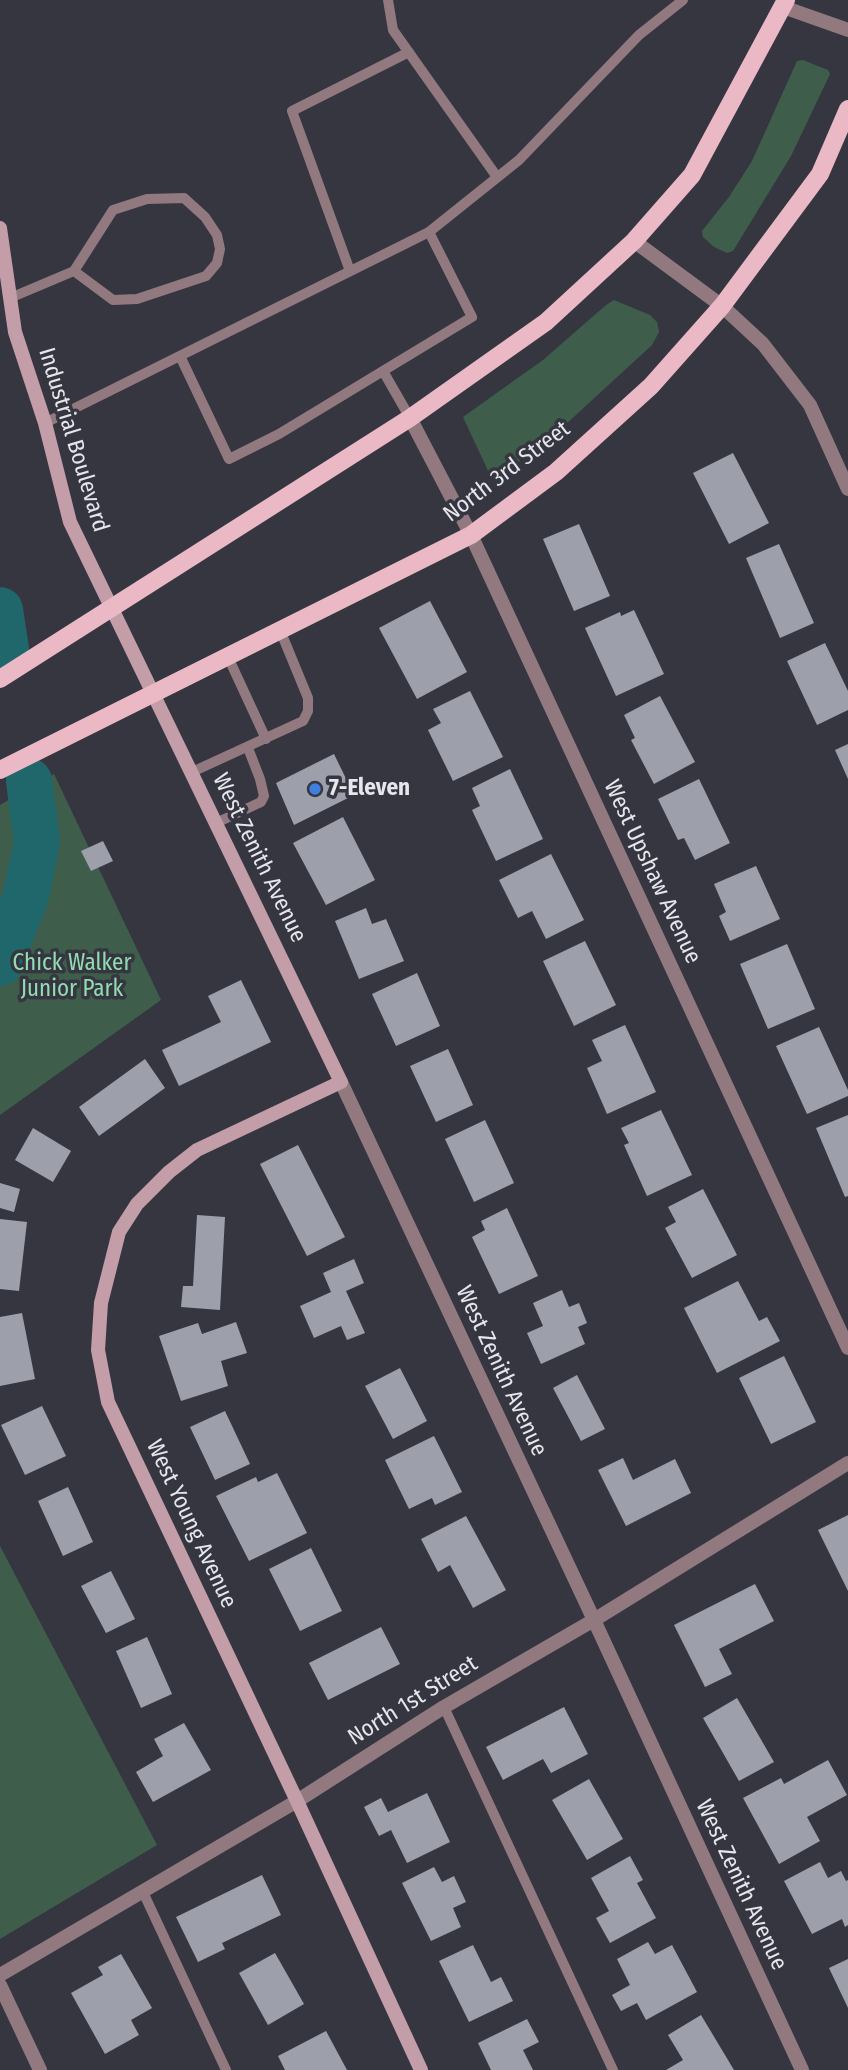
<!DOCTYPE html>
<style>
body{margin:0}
canvas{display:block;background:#353640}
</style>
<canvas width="848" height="2070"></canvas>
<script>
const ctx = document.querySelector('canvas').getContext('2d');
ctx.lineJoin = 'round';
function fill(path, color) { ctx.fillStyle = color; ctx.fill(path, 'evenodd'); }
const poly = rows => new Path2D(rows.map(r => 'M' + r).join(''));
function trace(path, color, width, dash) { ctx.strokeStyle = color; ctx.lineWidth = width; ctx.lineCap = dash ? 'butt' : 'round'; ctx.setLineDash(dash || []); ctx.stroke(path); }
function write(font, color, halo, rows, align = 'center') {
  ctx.font = font + ' "Fira Sans Condensed",sans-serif'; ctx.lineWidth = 7; ctx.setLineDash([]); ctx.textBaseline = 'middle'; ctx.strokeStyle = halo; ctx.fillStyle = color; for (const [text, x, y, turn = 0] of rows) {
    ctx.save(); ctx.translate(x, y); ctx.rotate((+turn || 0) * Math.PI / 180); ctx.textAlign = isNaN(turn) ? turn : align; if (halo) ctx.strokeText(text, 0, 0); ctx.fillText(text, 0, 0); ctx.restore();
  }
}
fill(poly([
 [803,60,828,70,830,74,791,156,733,251,727,253,714,247,703,237,702,231,729,197,752,161,797,61],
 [614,300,650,315,657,322,659,332,652,345,565,425,503,474,497,477,490,475,463,417,543,360,606,305],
 [54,774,161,1000,0,1115,0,805],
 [0,1546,157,1845,0,1939]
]), '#3f5d4b');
trace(poly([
 [0,610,6,649],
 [0,963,26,896,37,842,29,781]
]), '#1f676b', 46);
fill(poly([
 [733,453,769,523,729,544,693,473],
 [579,524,610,596,574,611,543,539],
 [779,544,814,623,780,638,746,558],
 [430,601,467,672,417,699,379,628],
 [634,610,664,674,616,696,585,628,620,612,621,616],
 [825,643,848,691,848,710,817,725,787,661],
 [470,691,503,757,453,781,428,730,441,723,433,709],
 [660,696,695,762,654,784,631,740,635,738,624,715],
 [848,744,848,779,835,750],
 [334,754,354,795,294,825,276,783],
 [510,769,543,839,496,861,472,810,480,806,472,788],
 [699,779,730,843,695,860,684,838,678,840,658,799],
 [343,817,375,880,326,905,293,843],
 [103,841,113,861,91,871,81,851],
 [551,854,584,920,546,939,532,911,518,918,499,880],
 [756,866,780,919,730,941,719,916,726,912,714,884],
 [366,908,372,924,386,919,404,961,359,979,335,921],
 [585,941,616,1005,574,1026,543,961],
 [787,944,815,1009,768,1029,740,964],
 [417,973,440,1026,396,1046,372,994],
 [241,980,271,1042,179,1086,162,1050,221,1022,208,996],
 [625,1025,656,1092,607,1114,587,1068,602,1061,592,1040],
 [819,1027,848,1090,848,1096,807,1114,776,1046],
 [448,1049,473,1105,436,1122,410,1066],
 [145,1059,165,1088,99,1136,79,1107],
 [661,1110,692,1175,647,1196,624,1145,629,1143,621,1128],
 [848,1115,848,1196,845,1197,816,1128],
 [485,1120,514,1183,474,1202,445,1139],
 [33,1128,71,1151,53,1182,15,1160],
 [298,1145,345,1237,307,1256,260,1164],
 [0,1183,20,1189,14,1212,0,1208],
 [703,1189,737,1255,692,1278,665,1228,676,1222,668,1207],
 [507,1208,538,1276,499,1294,472,1237,485,1230,481,1221],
 [197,1215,225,1217,220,1310,181,1307,183,1286,193,1286],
 [0,1219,27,1222,19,1291,0,1289],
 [354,1259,364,1283,346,1291,365,1333,347,1340,341,1326,314,1338,300,1306,331,1292,323,1273],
 [738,1281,759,1321,767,1317,780,1341,717,1373,684,1308],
 [562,1290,569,1307,579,1303,587,1323,578,1327,585,1344,541,1364,527,1333,543,1326,533,1303],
 [22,1313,35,1379,0,1386,0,1317],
 [236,1322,247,1353,221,1361,228,1386,181,1401,159,1336,198,1323,202,1334],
 [784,1356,816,1422,771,1444,739,1378],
 [400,1368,427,1421,393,1439,365,1386],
 [577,1375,605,1429,581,1441,553,1388],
 [42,1406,66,1456,25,1475,1,1425],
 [225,1411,250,1464,215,1480,190,1427],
 [434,1436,462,1492,435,1505,432,1498,409,1509,385,1460],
 [623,1458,633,1480,675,1459,691,1493,626,1526,598,1470],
 [277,1473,307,1533,249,1561,216,1496,256,1477,258,1482],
 [68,1487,93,1542,63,1556,38,1501],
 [848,1515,848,1591,818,1530],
 [466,1516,506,1590,473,1608,450,1565,438,1572,421,1539],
 [311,1548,342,1611,300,1631,269,1569],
 [111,1571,135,1619,106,1633,81,1586],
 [755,1584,774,1621,719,1649,732,1674,705,1687,674,1625],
 [381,1627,400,1664,328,1700,309,1663],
 [147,1637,172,1694,141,1708,116,1651],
 [737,1698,774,1762,739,1781,703,1718],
 [564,1707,588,1754,551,1773,543,1759,503,1780,486,1747],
 [184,1723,211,1770,153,1802,136,1772,163,1756,154,1739],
 [828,1760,847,1795,807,1817,820,1841,779,1864,743,1798,781,1778,784,1784],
 [589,1779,623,1839,587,1860,552,1800],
 [427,1793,450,1842,407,1863,391,1830,379,1836,364,1807,381,1798,388,1812],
 [630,1856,643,1880,637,1883,656,1918,610,1943,596,1918,609,1911,591,1878],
 [820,1862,828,1878,841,1871,846,1881,848,1880,848,1925,845,1927,842,1919,812,1934,784,1881],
 [434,1867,442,1882,454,1876,466,1902,453,1908,461,1927,431,1941,402,1883],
 [262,1875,281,1915,222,1943,225,1949,198,1962,176,1917],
 [648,1942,655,1954,672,1945,697,1992,646,2020,637,2003,621,2011,612,1995,630,1985,617,1959],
 [473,1945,491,1982,501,1977,513,2001,469,2022,439,1961],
 [275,1953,304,2004,268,2025,239,1973],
 [121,1954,152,2008,131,2020,139,2035,105,2054,71,1993,103,1975,98,1967],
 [848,1959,848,2008,829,1968],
 [701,2015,734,2070,666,2070,683,2060,668,2035],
 [527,2019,539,2042,523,2050,533,2070,491,2070,478,2043],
 [326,2031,347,2070,285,2070,278,2056]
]), '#9da0ab');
trace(poly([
 [388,0,393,30,497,177],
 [429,232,519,160,639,35,683,0],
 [350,271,292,111,409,52],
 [10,298,74,271,113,210,147,199,184,198,205,217,217,235,220,249,217,263,206,276,137,299,113,300,74,271],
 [383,371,410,418],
 [45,423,429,232,472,317,279,434,229,459,180,356],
 [228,657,266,739],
 [192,772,303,721,308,711,308,698,280,630],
 [216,823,261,802,264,796,260,779,248,748],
 [444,1707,613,2070],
 [143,1892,226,2070]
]), '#91797f', 10);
trace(poly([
 [783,7,848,30],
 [634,241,722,306,763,344,810,405,848,489],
 [410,418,471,535,848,1348],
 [341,1082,594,1620,802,2070],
 [0,1975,297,1801,444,1707,594,1620,848,1463],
 [0,1985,40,2070]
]), '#91797f', 14);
trace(poly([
 [0,228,15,332,45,423,70,522,341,1082,197,1150,169,1172,137,1204,119,1232,101,1303,98,1350,108,1402,297,1801,421,2070]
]), '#c39da7', 14);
trace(poly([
 [0,679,410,418,546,322,634,241,692,175,786,0],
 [0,770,471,535,556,472,651,386,722,306,820,174,848,109]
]), '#eab9c5', 18);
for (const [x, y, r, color] of [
 [315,789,7,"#3f7fe0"]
]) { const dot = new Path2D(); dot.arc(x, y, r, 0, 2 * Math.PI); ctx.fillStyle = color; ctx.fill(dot); trace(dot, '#353640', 2.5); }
write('23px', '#e6e7ed', '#353640', [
 ["Industrial Boulevard",73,440,73],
 ["North 3rd Street",507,472,-37],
 ["West Zenith Avenue",259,858,64],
 ["West Upshaw Avenue",652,872,65],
 ["West Zenith Avenue",501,1371,65],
 ["West Young Avenue",191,1524,65],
 ["North 1st Street",413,1701,-32],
 ["West Zenith Avenue",741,1885,65]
]);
write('bold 23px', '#e6e7ed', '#353640', [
 ["7-Eleven",329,789]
], 'left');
write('23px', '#91ddb1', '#353640', [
 ["Chick Walker",72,964],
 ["Junior Park",72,990]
]);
</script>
